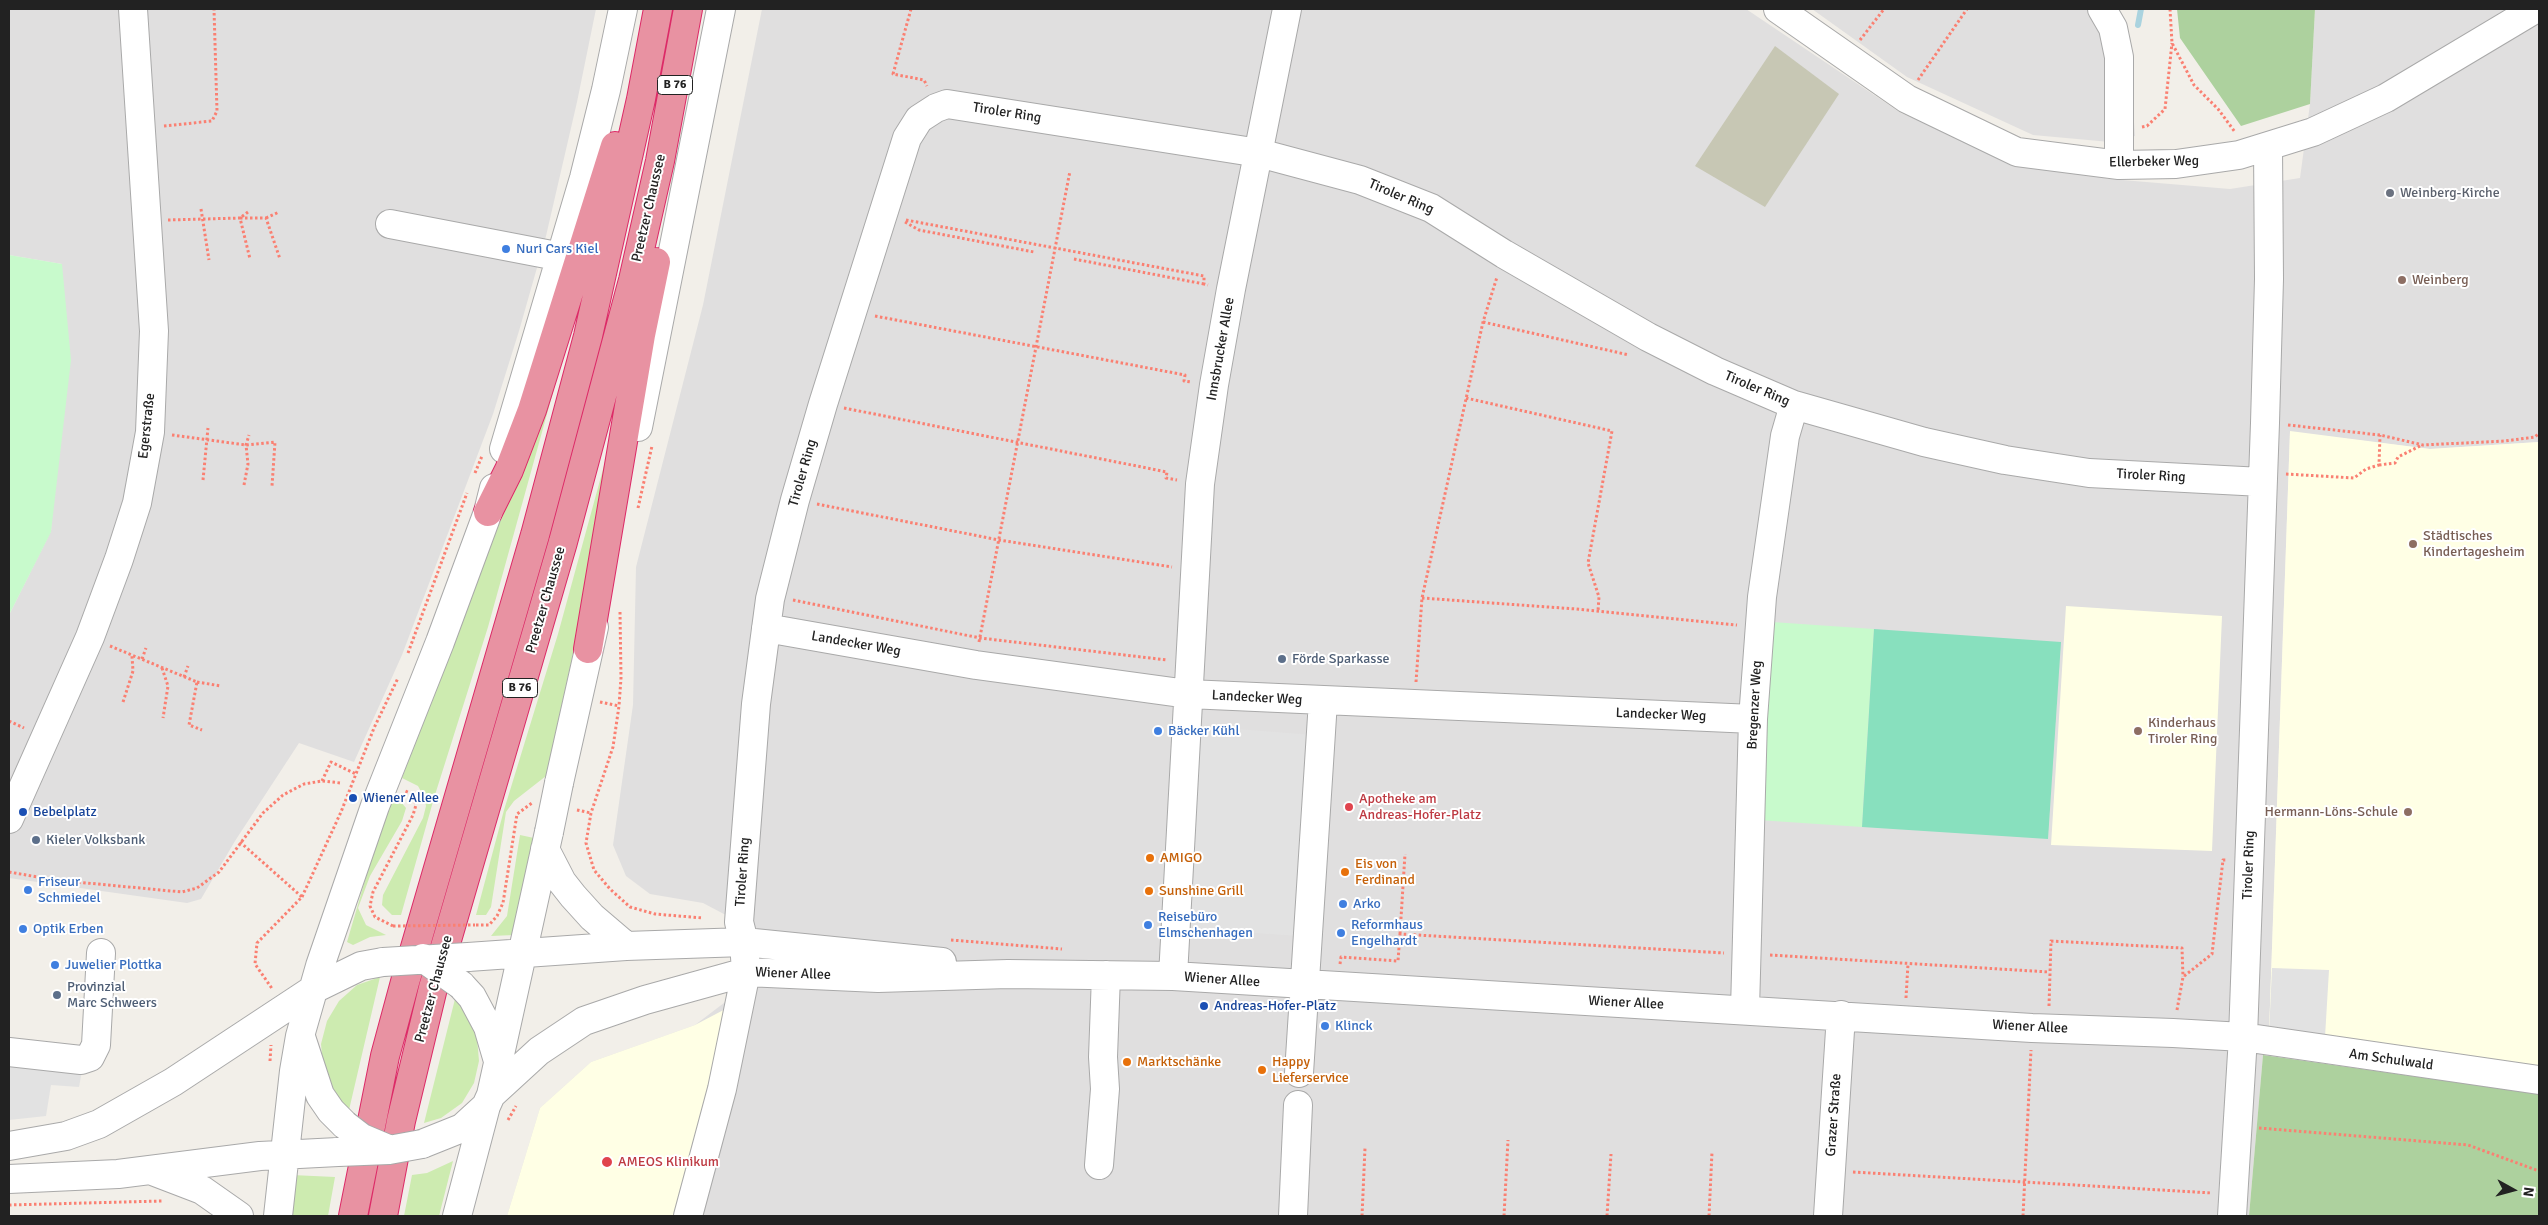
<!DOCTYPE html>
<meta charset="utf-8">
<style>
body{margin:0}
#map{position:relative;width:2548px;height:1225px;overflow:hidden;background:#f2efe9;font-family:Signika,sans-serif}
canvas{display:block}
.frame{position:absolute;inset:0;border:10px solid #222;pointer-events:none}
.north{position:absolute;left:2488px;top:1165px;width:50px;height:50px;-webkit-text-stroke:4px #fff;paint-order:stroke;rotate:97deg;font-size:14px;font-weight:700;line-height:20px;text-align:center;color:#222}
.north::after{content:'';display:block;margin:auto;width:18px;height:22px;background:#222;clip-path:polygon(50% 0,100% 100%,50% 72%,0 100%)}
</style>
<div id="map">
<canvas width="2548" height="1225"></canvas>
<div class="frame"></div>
<div class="north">N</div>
</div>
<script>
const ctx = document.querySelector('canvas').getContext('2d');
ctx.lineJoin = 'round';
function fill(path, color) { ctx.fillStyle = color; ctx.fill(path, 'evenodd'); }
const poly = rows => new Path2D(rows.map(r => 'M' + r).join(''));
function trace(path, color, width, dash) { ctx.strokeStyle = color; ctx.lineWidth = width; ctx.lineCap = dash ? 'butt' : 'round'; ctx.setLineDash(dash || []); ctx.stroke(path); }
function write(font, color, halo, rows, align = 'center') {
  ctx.font = font + ' Signika,sans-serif'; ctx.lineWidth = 4; ctx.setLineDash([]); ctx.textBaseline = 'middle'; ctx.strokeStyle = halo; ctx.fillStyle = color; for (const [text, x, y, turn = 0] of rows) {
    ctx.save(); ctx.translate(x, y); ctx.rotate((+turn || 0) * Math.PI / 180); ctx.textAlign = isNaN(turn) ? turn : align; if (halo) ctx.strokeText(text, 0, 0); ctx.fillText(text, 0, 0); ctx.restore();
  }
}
fill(poly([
 [9,9,596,9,577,102,546,236,519,331,493,414,402,655,354,762,299,743,235,841,201,899,187,903,9,878,9,615,51,531,62,264,9,255],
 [762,9,1746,9,1901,113,2015,161,2110,179,2230,189,2300,178,2310,104,2315,9,2539,9,2539,442,2430,449,2290,432,2269,1034,2263,1055,2249,1216,507,1216,540,1108,591,1062,695,1025,741,990,739,922,703,903,650,894,626,876,613,845,633,705,636,567,703,305],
 [1812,9,2116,9,2129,56,2135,136,2110,142,2033,135,1907,77]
]), '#e0dfdf');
fill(poly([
 [2290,431,2430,449,2539,442,2539,1066,2325,1037,2269,1034],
 [2066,606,2222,616,2212,851,2051,845],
 [733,1005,676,1216,507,1216,540,1108,591,1062,695,1025]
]), '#ffffe5');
fill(poly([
 [1775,46,1839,94,1765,207,1695,166]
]), '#c7c7b4');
fill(poly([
 [570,331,488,627,434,798,401,915,392,915,382,905,383,895,423,818,426,806,424,797,418,786,402,778,486,556,545,389],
 [614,429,581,618,546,776,514,801,506,812,491,907,486,915,476,915,504,810,558,634],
 [393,801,401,802,406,808,402,821,370,876,358,908,366,925,386,935,370,937,353,945,347,942,385,812],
 [520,835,534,838,514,935,491,936,507,916],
 [380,977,349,1110,331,1089,323,1067,321,1044,327,1021,339,1001,357,985],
 [455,999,469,1016,477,1038,479,1061,474,1083,462,1103,441,1118,424,1123],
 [453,1161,439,1216,404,1216,412,1175,427,1173],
 [292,1175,335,1177,328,1216,288,1216]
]), '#cdebb0');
fill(poly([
 [2177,9,2315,9,2310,104,2241,126,2180,38],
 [2263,1055,2539,1094,2539,1216,2249,1216]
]), '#add19e');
fill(poly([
 [9,255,62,264,71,360,51,532,9,615],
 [1772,622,1874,629,1862,827,1758,820]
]), '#c8facc');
fill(poly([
 [1874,629,2061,642,2048,839,1862,827]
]), '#88e0be');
fill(poly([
 [1198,726,1314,735,1299,936,1183,928],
 [2272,968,2329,970,2325,1037,2269,1034],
 [9,1061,82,1071,79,1087,51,1085,46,1116,9,1120]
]), '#e2e2e2');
trace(poly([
 [2138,25,2141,9]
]), '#aad3df', 6);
const minor = poly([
 [1778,9,1907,99,2017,152,2119,165,2176,164,2239,155,2313,132,2386,98,2535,9],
 [2102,9,2113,28,2119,57,2119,165],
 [390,224,562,257],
 [638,427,721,9],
 [504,449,584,178,606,90,623,9],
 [766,628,976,665,1188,694,1753,719],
 [559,783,594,627],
 [9,819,90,637,119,559,137,503,150,432,154,331,133,9],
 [545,849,562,882,573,896,592,917,626,946],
 [468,957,626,946,744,942,942,962],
 [1173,976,1200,484,1214,385,1231,289,1287,9],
 [461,985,472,997,488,1027,498,1061],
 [1745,1009,1753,719,1762,597,1785,436,1794,405],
 [301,1037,320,1095,331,1111,345,1125],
 [9,1052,81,1060,90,1057,96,1045,101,953],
 [1299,1073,1323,701],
 [491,1095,539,1051,584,1021,645,1000,746,972,878,978,1008,974,1173,976,2032,1028,2173,1033,2243,1037,2539,1080],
 [422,1144,462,1128,486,1106,491,1095,549,832],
 [9,1146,66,1136,99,1124,173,1082,314,989,361,966,383,962],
 [1099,1165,1105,1089,1103,1057,1106,975],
 [155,1172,202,1190,239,1216],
 [9,1179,118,1174,260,1156,338,1152],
 [278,1216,294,1071,300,1036,320,966,375,806,440,642,488,512,494,488],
 [457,1216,486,1106],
 [688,1216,722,1089,746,972,744,942,739,922,756,704,770,599,795,500,823,404,907,138,919,119,936,108,947,104,1259,153,1360,180,1431,208,1504,254,1648,337,1715,371,1794,405,1924,442,2005,460,2089,473,2262,482],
 [1293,1216,1298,1105],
 [1828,1216,1841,1015],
 [2232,1216,2243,1037,2265,423,2269,279,2268,147]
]);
const highway = poly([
 [488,512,509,470,532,410,615,146],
 [588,649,641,335,656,262],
 [353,1216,385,1056,405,982,535,535,588,336,641,99,658,9],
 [383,1216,401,1121,433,988,563,542,633,280,660,161,688,9]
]);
trace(minor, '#a9a9a9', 30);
trace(highway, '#dc2a67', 30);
trace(poly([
 [911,9,893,74,924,80,927,86],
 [2170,9,2172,43,2194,85,2218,109,2235,132],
 [1860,40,1884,9],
 [1918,80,1967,9],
 [164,126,212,121,217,111,214,9],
 [2142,127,2147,126,2165,109,2172,43],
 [201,209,209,260],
 [248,212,240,218,266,218,280,259],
 [266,218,279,212],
 [168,220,240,218,250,259],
 [906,220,1204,276,1204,284,1208,285],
 [905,222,919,230,1034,252],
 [1074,259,1204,284],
 [875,316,1185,375,1184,381,1191,382],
 [1483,322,1629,355],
 [1466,398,1612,431,1588,563,1599,597,1598,611],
 [844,408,1167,472,1166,478,1177,480],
 [2288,425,2380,435,2423,445,2505,441,2535,437,2539,433],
 [172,435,246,445,275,442,272,486],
 [2379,465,2395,463,2398,457,2422,445],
 [475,473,482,456],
 [2286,474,2354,478,2366,469,2379,465,2380,435],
 [203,480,208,428],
 [244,485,248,464,246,445,249,435],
 [817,504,999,540,1172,567],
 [638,508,652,446],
 [1422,598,1576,609,1737,625],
 [793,600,980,638,1167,660],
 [620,612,621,678,619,706,613,747,591,813,586,843,594,870,610,889,630,907,655,914,703,918],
 [979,642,1070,171],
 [110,646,197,682,189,725,202,730],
 [408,653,467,493],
 [142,659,146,648],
 [162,668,168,686,163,718],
 [184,677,188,666],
 [197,682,221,686],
 [1416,682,1422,598,1483,322,1497,277],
 [123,702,133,671,132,656],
 [600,702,619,706],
 [9,721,24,728],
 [322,781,331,762,356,774],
 [577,810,591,813],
 [240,842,302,897,257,943,255,964,273,990],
 [9,872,55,880,182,892,197,888,219,872,263,813,283,795,304,784,322,781,341,783],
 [302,897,341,812,374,728,398,678],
 [476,925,489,925,497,916,503,903,517,814,532,803],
 [393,926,375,917,370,906,373,892,413,815,416,805,412,794,405,791],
 [1400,934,1405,854],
 [951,940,1062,949],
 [1770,955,2049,972],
 [1340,964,1341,957,1398,961,1400,934,1724,953],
 [1906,998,1908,964],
 [2049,1006,2051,941,2182,948,2183,977],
 [2177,1010,2183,977,2212,954,2223,860,2227,860],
 [270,1061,271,1045],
 [508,1120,516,1106],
 [2259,1128,2468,1145,2539,1171],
 [1853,1172,2212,1193],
 [9,1205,162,1201],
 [1362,1216,1365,1148],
 [1504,1216,1508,1140],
 [1607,1216,1611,1154],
 [1709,1216,1712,1152],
 [2023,1216,2031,1050]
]), '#fa8072', 3, [2.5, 2.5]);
trace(minor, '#fff', 28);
trace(highway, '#e892a2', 28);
const minorBridge = poly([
 [549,832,559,783],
 [423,958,461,985],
 [383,962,468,957],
 [345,1125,362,1138,388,1149],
 [338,1152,389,1150,422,1144]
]);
trace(minorBridge, '#a9a9a9', 30, []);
trace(poly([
 [393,926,475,925]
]), '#fa8072', 3, [2.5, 2.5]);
trace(minorBridge, '#fff', 28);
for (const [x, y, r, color] of [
 [2390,193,5,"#6b7280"],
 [506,249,5,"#3f7fe0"],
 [2402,280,5,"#8d6e63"],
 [2413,544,5,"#8d6e63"],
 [1282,659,5,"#5c6f8a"],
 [1158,731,5,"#3f7fe0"],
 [2138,731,5,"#8d6e63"],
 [353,798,5,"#1a4fb4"],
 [1349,807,5,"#e0444e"],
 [23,812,5,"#1a4fb4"],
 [2408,812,5,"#8d6e63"],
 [36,840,5,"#5c6f8a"],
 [1150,858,5,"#e8710a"],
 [1345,872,5,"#e8710a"],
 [28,890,5,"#3f7fe0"],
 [1149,891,5,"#e8710a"],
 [1343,904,5,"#3f7fe0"],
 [1148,925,5,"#3f7fe0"],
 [23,929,5,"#3f7fe0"],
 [1341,933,5,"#3f7fe0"],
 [55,965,5,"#3f7fe0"],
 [57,995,5,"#5c6f8a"],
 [1204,1006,5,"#1a4fb4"],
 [1325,1026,5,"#3f7fe0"],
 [1127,1062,5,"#e8710a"],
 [1262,1070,5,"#e8710a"],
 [607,1162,6,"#e0444e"]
]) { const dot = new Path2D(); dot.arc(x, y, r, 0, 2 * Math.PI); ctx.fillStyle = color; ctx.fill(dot); trace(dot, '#fff', 2); }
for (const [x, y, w] of [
 [675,85,35],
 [520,688,35]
]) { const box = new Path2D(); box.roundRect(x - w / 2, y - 9.5, w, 19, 4); ctx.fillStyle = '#fff'; ctx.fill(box); trace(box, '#222', 1); }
write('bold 12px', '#222', null, [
 ["B 76",675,85],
 ["B 76",520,688]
]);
write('14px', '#222', '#fff', [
 ["Tiroler Ring",1007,113,9],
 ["Ellerbeker Weg",2154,162,-1],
 ["Tiroler Ring",1401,197,23],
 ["Preetzer Chaussee",649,208,-77],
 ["Innsbrucker Allee",1221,349,-80],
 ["Tiroler Ring",1757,389,23],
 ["Egerstraße",147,426,-84],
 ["Tiroler Ring",803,473,-74],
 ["Tiroler Ring",2151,476,3],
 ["Preetzer Chaussee",546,600,-74],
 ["Landecker Weg",856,644,10],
 ["Landecker Weg",1257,698,3],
 ["Bregenzer Weg",1755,705,-87],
 ["Landecker Weg",1661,715,2],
 ["Tiroler Ring",2249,865,-88],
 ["Tiroler Ring",743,872,-86],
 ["Wiener Allee",793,974,2],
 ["Wiener Allee",1222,980,4],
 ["Preetzer Chaussee",434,989,-75],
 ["Wiener Allee",1626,1003,3],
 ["Wiener Allee",2030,1027,3],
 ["Am Schulwald",2391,1060,8],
 ["Grazer Straße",1834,1115,-86]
]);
write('14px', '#5b616d', '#fff', [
 ["Weinberg-Kirche",2400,193]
], 'left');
write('14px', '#366cbe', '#fff', [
 ["Nuri Cars Kiel",516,249],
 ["Bäcker Kühl",1168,731],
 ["Friseur",38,882],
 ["Schmiedel",38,898],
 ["Arko",1353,904],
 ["Reisebüro",1158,917],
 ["Elmschenhagen",1158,933],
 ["Reformhaus",1351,925],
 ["Engelhardt",1351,941],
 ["Optik Erben",33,929],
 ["Juwelier Plottka",65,965],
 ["Klinck",1335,1026]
], 'left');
write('14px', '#785e54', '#fff', [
 ["Weinberg",2412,280],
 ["Städtisches",2423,536],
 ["Kindertagesheim",2423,552],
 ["Kinderhaus",2148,723],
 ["Tiroler Ring",2148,739],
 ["Hermann-Löns-Schule",2398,812,"right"]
], 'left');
write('14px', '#4e5e75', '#fff', [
 ["Förde Sparkasse",1292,659],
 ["Kieler Volksbank",46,840],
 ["Provinzial",67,987],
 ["Marc Schweers",67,1003]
], 'left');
write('14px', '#164399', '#fff', [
 ["Wiener Allee",363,798],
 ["Bebelplatz",33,812],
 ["Andreas-Hofer-Platz",1214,1006]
], 'left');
write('14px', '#be3a42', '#fff', [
 ["Apotheke am",1359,799],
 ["Andreas-Hofer-Platz",1359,815],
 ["AMEOS Klinikum",618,1162]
], 'left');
write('14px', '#c56008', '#fff', [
 ["AMIGO",1160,858],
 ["Eis von",1355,864],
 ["Ferdinand",1355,880],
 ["Sunshine Grill",1159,891],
 ["Marktschänke",1137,1062],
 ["Happy",1272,1062],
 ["Lieferservice",1272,1078]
], 'left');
</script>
